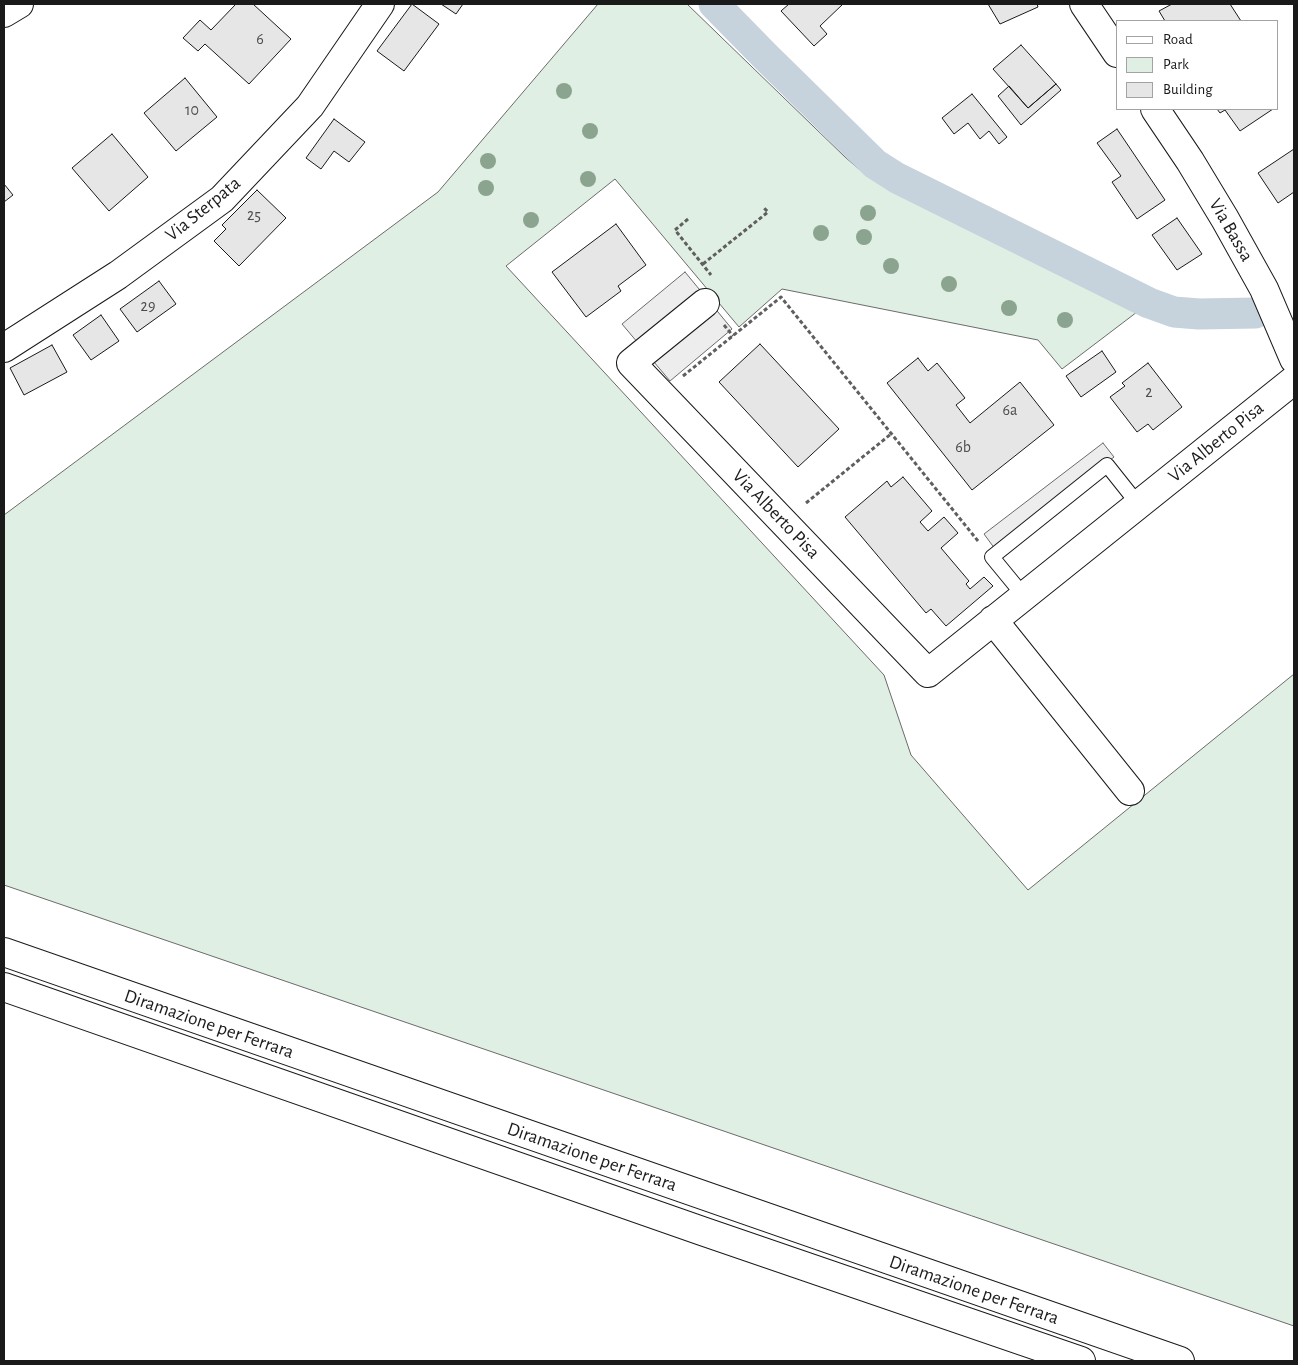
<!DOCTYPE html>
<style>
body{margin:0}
#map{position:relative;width:1298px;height:1365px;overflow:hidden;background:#fff;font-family:"Alegreya Sans",sans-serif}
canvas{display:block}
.frame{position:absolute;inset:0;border:5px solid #1a1a1a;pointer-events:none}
.legend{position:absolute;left:1116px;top:20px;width:162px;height:90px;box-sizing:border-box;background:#fff;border:1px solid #a3a3a3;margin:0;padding:6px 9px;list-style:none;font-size:15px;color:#1a1a1a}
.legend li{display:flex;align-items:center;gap:10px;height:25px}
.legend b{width:25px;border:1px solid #a3a3a3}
</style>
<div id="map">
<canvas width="1298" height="1365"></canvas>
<div class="frame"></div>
<ul class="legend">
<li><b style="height:6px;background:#fff"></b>Road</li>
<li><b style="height:14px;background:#e0efe3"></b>Park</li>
<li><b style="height:14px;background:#e6e6e6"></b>Building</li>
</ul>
</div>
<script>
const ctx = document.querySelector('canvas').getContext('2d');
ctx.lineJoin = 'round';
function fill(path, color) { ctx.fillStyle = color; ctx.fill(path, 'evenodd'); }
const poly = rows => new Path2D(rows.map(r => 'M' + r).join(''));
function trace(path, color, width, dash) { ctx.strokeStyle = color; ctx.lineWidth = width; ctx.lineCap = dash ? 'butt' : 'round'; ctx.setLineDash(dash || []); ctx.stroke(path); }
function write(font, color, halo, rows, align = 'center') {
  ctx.font = font + ' "Alegreya Sans",sans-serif'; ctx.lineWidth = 4; ctx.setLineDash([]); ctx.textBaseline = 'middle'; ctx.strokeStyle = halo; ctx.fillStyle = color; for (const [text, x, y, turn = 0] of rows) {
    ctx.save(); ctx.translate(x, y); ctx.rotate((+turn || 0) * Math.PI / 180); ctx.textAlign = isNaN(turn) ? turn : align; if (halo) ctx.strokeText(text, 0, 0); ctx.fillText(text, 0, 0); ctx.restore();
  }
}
const green = poly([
 [598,4,687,4,845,157,867,176,1137,312,1062,369,1038,340,782,289,739,327,615,179,506,266,884,675,911,755,1028,890,1294,674,1294,1326,4,885,4,515,438,192,598,4]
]);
fill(green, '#e0efe3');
trace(green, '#6a6a6a', 1);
const parking = poly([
 [685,272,732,329,670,381,622,324,685,272],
 [1103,443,1114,457,995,549,984,534,1103,443]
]);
fill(parking, '#ededed');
trace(parking, '#6a6a6a', 1);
trace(poly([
 [714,4,764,55,875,164,897,178,1149,303,1174,312,1199,314,1255,313]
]), '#c6d2dc', 31);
const building = poly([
 [236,4,253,4,291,39,249,84,205,44,198,51,183,38,200,20,211,30,236,4],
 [412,4,439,24,404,71,377,51,412,4],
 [441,4,463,4,456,14,441,4],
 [789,4,843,4,820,26,827,34,814,46,781,11,789,4],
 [988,4,1037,4,1038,7,1000,24,988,4],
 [1172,4,1230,4,1241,21,1165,21,1159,11,1172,4],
 [1021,45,1056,84,1028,108,993,69,1021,45],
 [185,78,217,117,176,151,144,113,185,78],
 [1056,84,1061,90,1021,125,998,96,1009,86,1028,108,1056,84],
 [972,94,1007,137,999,144,989,131,980,139,968,123,954,134,942,118,972,94],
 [1217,109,1273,109,1240,131,1225,110,1220,113,1217,109],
 [334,119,365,142,349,162,334,151,321,169,306,158,334,119],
 [1117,129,1165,200,1137,219,1112,182,1121,176,1097,143,1117,129],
 [112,134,148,177,109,211,72,168,112,134],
 [1294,149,1294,192,1278,203,1258,173,1294,149],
 [4,184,13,195,4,202,4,184],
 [257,190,286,218,239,266,214,241,226,229,222,225,257,190],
 [1177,218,1202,254,1177,270,1152,235,1177,218],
 [616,224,646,265,618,286,621,291,586,317,552,272,616,224],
 [159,281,176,304,137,332,120,309,159,281],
 [101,315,119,341,91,360,73,335,101,315],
 [760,344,839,429,798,467,719,382,760,344],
 [52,345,67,372,24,395,10,368,52,345],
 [1102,351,1116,372,1081,397,1066,376,1102,351],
 [918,358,928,371,937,363,965,398,956,405,970,423,1020,382,1054,425,972,490,887,383,918,358],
 [1148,363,1182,407,1153,430,1148,424,1137,432,1110,397,1125,386,1122,383,1148,363],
 [903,477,932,511,920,522,928,531,944,517,958,533,941,548,969,581,966,584,970,589,984,577,993,586,946,626,931,609,926,613,845,517,887,481,891,487,903,477]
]);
fill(building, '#e6e6e6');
trace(building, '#1a1a1a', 1);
const lane = poly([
 [1024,596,992,557,1107,465,1138,504]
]);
const street = poly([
 [1084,4,1117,53],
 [4,13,19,4],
 [1155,109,1190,161,1225,219,1264,289,1294,359],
 [705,303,631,363,928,673,1294,380],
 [4,348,118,275,222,199,310,106,380,4],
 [993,620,1130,791]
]);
const highway = poly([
 [4,952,1180,1361],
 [4,987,702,1231,1081,1361]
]);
trace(lane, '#1a1a1a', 16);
trace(street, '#1a1a1a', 30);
trace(highway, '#1a1a1a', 30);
trace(poly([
 [688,219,675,230,711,275],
 [703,264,768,212,764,208],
 [724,325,733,336],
 [683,376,781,297,978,541],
 [806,503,891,434]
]), '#5f5f5f', 3, [4, 2.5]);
trace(lane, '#fff', 14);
trace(street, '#fff', 28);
trace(highway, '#fff', 28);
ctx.fillStyle = '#8aa48f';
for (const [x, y] of [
 [564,91],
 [590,131],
 [488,161],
 [588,179],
 [486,188],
 [868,213],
 [531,220],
 [821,233],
 [864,237],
 [891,266],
 [949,284],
 [1009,308],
 [1065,320]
]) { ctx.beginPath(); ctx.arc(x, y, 8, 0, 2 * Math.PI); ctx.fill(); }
write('16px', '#4d4d4d', null, [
 ["6",260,39],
 ["10",192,110],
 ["25",254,215],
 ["29",148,306],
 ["2",1149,392],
 ["6a",1010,410],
 ["6b",963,447]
]);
write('19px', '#1a1a1a', '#fff', [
 ["Via Sterpata",203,209,-39],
 ["Via Bassa",1231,230,60],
 ["Via Alberto Pisa",1216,442,-39],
 ["Via Alberto Pisa",776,514,46],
 ["Diramazione per Ferrara",209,1024,19],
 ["Diramazione per Ferrara",592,1157,19],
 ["Diramazione per Ferrara",974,1290,19]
]);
</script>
